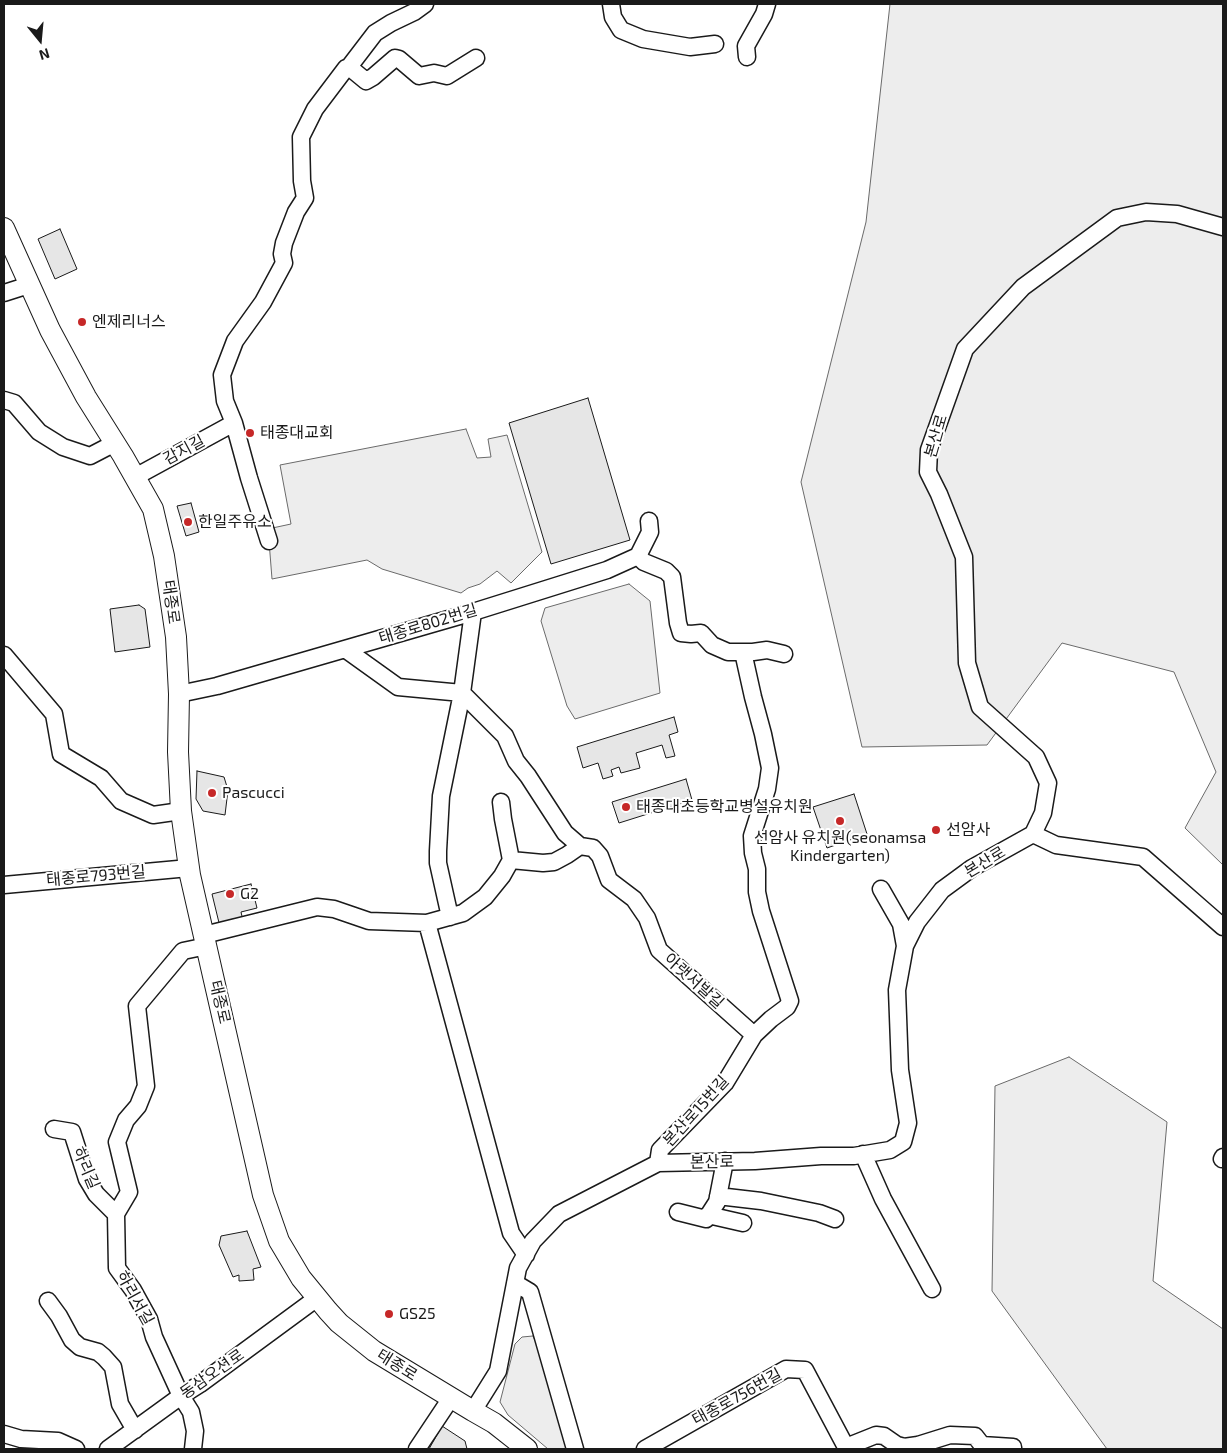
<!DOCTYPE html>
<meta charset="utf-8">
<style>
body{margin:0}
#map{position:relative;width:1227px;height:1453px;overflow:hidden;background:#fff;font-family:"Exo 2",sans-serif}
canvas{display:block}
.frame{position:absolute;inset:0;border:5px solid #1a1a1a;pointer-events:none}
.north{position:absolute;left:15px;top:15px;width:50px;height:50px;-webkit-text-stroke:4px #fff;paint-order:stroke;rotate:163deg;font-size:14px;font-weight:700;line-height:20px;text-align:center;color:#1a1a1a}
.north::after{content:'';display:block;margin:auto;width:18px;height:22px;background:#1a1a1a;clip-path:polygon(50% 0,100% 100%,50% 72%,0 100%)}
</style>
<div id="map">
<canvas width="1227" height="1453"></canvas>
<div class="frame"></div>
<div class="north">N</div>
</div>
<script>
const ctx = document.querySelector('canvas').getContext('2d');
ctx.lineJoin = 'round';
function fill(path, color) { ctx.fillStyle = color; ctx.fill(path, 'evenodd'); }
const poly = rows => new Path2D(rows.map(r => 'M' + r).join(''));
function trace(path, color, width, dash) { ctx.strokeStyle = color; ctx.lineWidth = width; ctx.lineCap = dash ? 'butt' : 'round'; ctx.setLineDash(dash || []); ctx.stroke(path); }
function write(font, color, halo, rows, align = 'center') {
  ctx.font = font + ' "Exo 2","Noto Sans KR",sans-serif'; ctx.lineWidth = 4; ctx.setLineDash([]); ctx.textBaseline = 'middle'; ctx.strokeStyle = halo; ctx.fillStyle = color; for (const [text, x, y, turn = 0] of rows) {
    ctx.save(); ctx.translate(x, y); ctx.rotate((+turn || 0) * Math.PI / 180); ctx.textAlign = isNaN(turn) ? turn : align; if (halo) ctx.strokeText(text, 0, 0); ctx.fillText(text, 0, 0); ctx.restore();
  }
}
const built = poly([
 [890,4,1223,4,1223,865,1185,828,1216,772,1174,672,1062,643,987,745,862,747,801,482,866,222,890,4],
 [466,429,477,458,491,457,488,439,507,435,542,552,511,583,497,571,480,584,468,588,461,593,382,569,367,560,272,579,269,541,263,530,291,524,280,465,466,429],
 [629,584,650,601,660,693,575,719,567,706,541,621,545,608,629,584],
 [1069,1057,1167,1122,1153,1281,1223,1329,1223,1449,1107,1449,992,1291,995,1086,1069,1057],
 [533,1336,537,1345,568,1449,548,1449,508,1415,500,1402,515,1344,522,1337,533,1336]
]);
fill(built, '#ededed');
trace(built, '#6a6a6a', 1);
const building = poly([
 [60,229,77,269,55,279,38,239,60,229],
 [588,398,630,540,551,564,509,423,588,398],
 [191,503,199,532,186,536,177,506,191,503],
 [139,605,145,609,150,647,115,652,110,609,139,605],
 [674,717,678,732,669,735,675,756,666,758,662,745,636,753,640,768,621,773,619,767,611,770,613,776,603,779,598,763,583,768,577,747,674,717],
 [197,771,224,777,228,790,225,815,203,811,196,799,197,771],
 [686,779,692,800,619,823,612,802,686,779],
 [854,794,867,834,827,848,813,807,854,794],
 [251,884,257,908,241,912,244,925,221,931,212,894,251,884],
 [247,1231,261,1267,253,1269,254,1280,239,1281,239,1275,233,1277,219,1245,221,1236,247,1231],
 [442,1426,465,1441,467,1449,429,1449,442,1426]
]);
fill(building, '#e6e6e6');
trace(building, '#1a1a1a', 1);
const minor = poly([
 [611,4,613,17,621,30,643,39,690,47,715,44],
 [747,57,746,46,764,14,767,4],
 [349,67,375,33,391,23,414,12,425,4],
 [4,293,29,285],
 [4,400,14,403,39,432,63,447,90,456,115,443],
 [135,477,234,423],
 [269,541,249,478,234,423,225,401,222,375,235,341,263,302,284,263,282,254,284,243,296,212,305,198,302,181,301,137,315,109,346,68,349,67,366,81,373,77,395,58,399,59,419,76,434,73,447,76,476,58],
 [638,556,644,562,666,571,672,577,678,623,681,633,691,634,701,633,712,645,728,652,753,652,767,650,784,654],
 [473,612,462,693,505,736,516,761,528,776,565,833,580,846,593,848,600,856,609,880,634,899,647,918,659,950,754,1035],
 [345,649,398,687,462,693,441,796,438,851,438,863,450,917],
 [4,655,54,714,61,754,101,778,121,801,153,815,181,811],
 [179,694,217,686,473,612,607,570,638,556,650,532,649,521],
 [1033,834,1056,845,1143,857,1223,927],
 [511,860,543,863,554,862,567,855,580,846],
 [4,885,189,868],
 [881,889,901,924,905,946],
 [427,923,511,1233,526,1255],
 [204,935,317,907,334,909,369,921,427,923,463,913,485,897,502,876,511,860,503,819,501,802],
 [54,1129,72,1132,87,1179,96,1194,116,1214],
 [863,1154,883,1199,932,1289],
 [1222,1159,1223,1157],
 [658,1163,660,1150,725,1083,754,1035,771,1019,787,1007,790,1001,761,911,757,892,757,869,753,853,752,836,767,789,770,768,763,734,753,697,743,652],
 [718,1196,761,1201,819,1213,835,1219],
 [678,1212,706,1219,717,1202,725,1161],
 [708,1215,743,1223],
 [515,1283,530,1292,575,1449],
 [48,1301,59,1316,72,1340,80,1347,98,1352,104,1357,113,1367,120,1404,135,1430],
 [473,1411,498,1371,518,1268,533,1241,559,1214,658,1163,755,1161,821,1156,854,1156,890,1150,903,1142,908,1123,900,1070,897,990,905,946,917,922,942,890,972,868,1033,834,1043,813,1048,783,1036,757,980,707,967,663,964,557,939,494,928,472,929,450,965,349,1023,287,1117,218,1146,212,1177,214,1223,227],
 [4,1434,21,1439,58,1441,76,1449],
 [846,1447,876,1435,884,1436,897,1445,904,1447,918,1445,950,1435,975,1436,982,1445,1013,1447,1013,1449],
 [108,1449,181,1396,200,1384,317,1298],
 [193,1449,195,1431,191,1412,181,1396,154,1337,149,1319,133,1290,117,1268,116,1214,129,1192,117,1142,126,1120,138,1106,146,1086,137,1006,183,951,207,946],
 [417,1449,451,1398],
 [645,1449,786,1369,805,1370,847,1449]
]);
const major = poly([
 [4,228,50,330,86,397,123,456,153,509,164,556,176,637,179,694,178,752,181,811,190,875,263,1195,279,1241,301,1278,328,1311,339,1323,374,1351,473,1411,494,1423,527,1449]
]);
trace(minor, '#1a1a1a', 19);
trace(major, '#1a1a1a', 22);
trace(minor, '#fff', 16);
trace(major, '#fff', 20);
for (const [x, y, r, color] of [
 [82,322,5,"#c62828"],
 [250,433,5,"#c62828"],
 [188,522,5,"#c62828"],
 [212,793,5,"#c62828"],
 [626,807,5,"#c62828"],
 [840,821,5,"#c62828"],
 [936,830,5,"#c62828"],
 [230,894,5,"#c62828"],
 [389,1314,5,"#c62828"]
]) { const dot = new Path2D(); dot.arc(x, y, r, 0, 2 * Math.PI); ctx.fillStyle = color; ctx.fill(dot); trace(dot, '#fff', 2); }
write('16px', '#1a1a1a', '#fff', [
 ["엔제리너스",92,322],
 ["태종대교회",260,433],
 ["한일주유소",198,522],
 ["Pascucci",222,793],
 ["태종대초등학교병설유치원",636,807],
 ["선암사",946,830],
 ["선암사 유치원(seonamsa",840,838,"center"],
 ["Kindergarten)",840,856,"center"],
 ["G2",240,894],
 ["GS25",399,1314]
], 'left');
write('16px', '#1a1a1a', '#fff', [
 ["본산로",936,436,-74],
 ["감지길",184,450,-28],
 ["태종로",171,602,82],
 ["태종로802번길",428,624,-17],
 ["본산로",985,862,-31],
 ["태종로793번길",96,876,-5],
 ["아랫서발길",694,981,42],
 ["태종로",220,1002,77],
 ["본산로15번길",696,1111,-48],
 ["본산로",712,1162,-1],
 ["하리길",86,1168,67],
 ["하리서길",135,1298,61],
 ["태종로",397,1365,32],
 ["동삼오션로",212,1374,-35],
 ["태종로756번길",737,1397,-29]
]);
</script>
